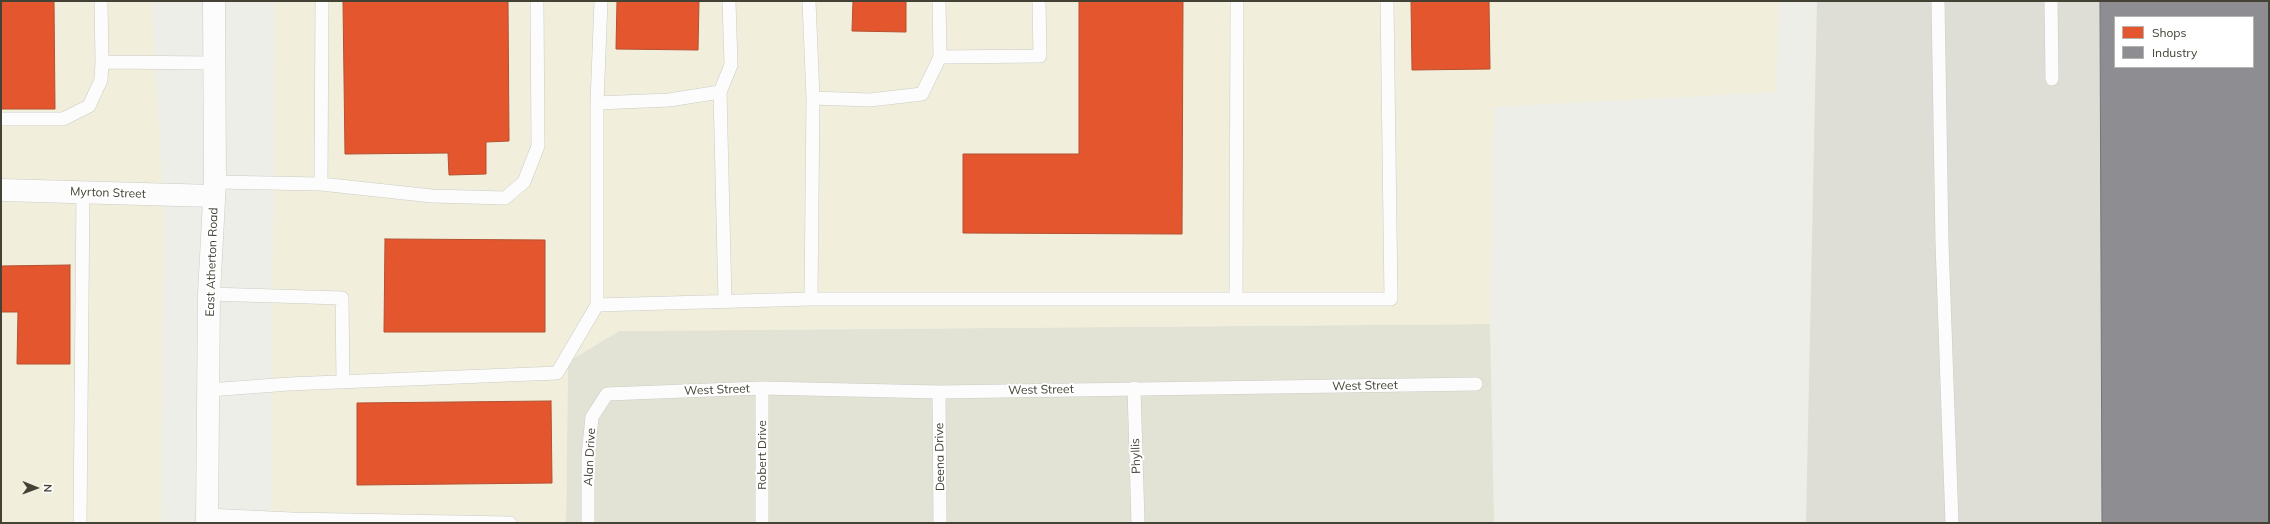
<!DOCTYPE html>
<style>
body{margin:0}
#map{position:relative;width:2270px;height:524px;overflow:hidden;background:#eeeee8;font-family:Mulish,sans-serif}
canvas{display:block}
.frame{position:absolute;inset:0;border:2px solid #434235;pointer-events:none}
.legend{position:absolute;left:2114px;top:16px;width:140px;height:52px;box-sizing:border-box;background:#fff;border:1px solid #b4b3ae;margin:0;padding:5px 7px;list-style:none;font-size:12px;color:#434235}
.legend li{display:flex;align-items:center;gap:8px;height:20px}
.legend b{width:20px;border:1px solid #b4b3ae}
.north{position:absolute;left:16px;top:468px;width:40px;height:40px;-webkit-text-stroke:3px #fff;paint-order:stroke;rotate:91deg;font-size:11px;font-weight:700;line-height:16px;text-align:center;color:#434235}
.north::after{content:'';display:block;margin:auto;width:14px;height:18px;background:#434235;clip-path:polygon(50% 0,100% 100%,50% 72%,0 100%)}
</style>
<div id="map">
<canvas width="2270" height="524"></canvas>
<div class="frame"></div>
<ul class="legend">
<li><b style="height:11px;background:#e4572e"></b>Shops</li>
<li><b style="height:11px;background:#8d8d92"></b>Industry</li>
</ul>
<div class="north">N</div>
</div>
<script>
const ctx = document.querySelector('canvas').getContext('2d');
ctx.lineJoin = 'round';
function fill(path, color) { ctx.fillStyle = color; ctx.fill(path, 'evenodd'); }
const poly = rows => new Path2D(rows.map(r => 'M' + r).join(''));
function trace(path, color, width, dash) { ctx.strokeStyle = color; ctx.lineWidth = width; ctx.lineCap = dash ? 'butt' : 'round'; ctx.setLineDash(dash || []); ctx.stroke(path); }
function write(font, color, halo, rows, align = 'center') {
  ctx.font = font + ' Mulish,sans-serif'; ctx.lineWidth = 4; ctx.setLineDash([]); ctx.textBaseline = 'middle'; ctx.strokeStyle = halo; ctx.fillStyle = color; for (const [text, x, y, turn = 0] of rows) {
    ctx.save(); ctx.translate(x, y); ctx.rotate((+turn || 0) * Math.PI / 180); ctx.textAlign = isNaN(turn) ? turn : align; if (halo) ctx.strokeText(text, 0, 0); ctx.fillText(text, 0, 0); ctx.restore();
  }
}
fill(poly([
 [1490,324,1494,523,566,523,568,361,619,331]
]), '#e2e2d5');
fill(poly([
 [1,1,152,1,164,214,161,523,1,523],
 [275,1,1779,1,1776,92,1494,107,1490,324,619,331,568,362,566,523,271,523]
]), '#f1eedb');
fill(poly([
 [1817,1,2269,1,2269,523,1806,523],
 [2115,17,2253,17,2253,67,2115,67]
]), '#deddd6');
const shops = poly([
 [1,1,54,1,55,109,1,109,1,1],
 [343,1,508,1,509,141,486,142,486,174,449,175,448,153,345,154,343,1],
 [617,1,699,1,698,50,616,49,617,1],
 [853,1,906,1,906,32,852,31,853,1],
 [1079,1,1183,1,1182,234,963,233,963,154,1079,154,1079,1],
 [1411,1,1489,1,1490,69,1412,70,1411,1],
 [385,239,545,240,545,332,384,332,385,239],
 [70,265,70,364,17,364,18,312,1,312,1,266,70,265],
 [551,401,552,483,357,485,357,403,551,401]
]);
fill(shops, '#e4572e');
trace(shops, '#b45130', 1);
const industry = poly([
 [2100,1,2269,1,2269,523,2102,523,2100,1],
 [2115,17,2253,17,2253,67,2115,67,2115,17]
]);
fill(industry, '#8d8d92');
trace(industry, '#777676', 1);
const service = poly([
 [101,1,102,62,214,63],
 [322,1,321,184,432,196,505,198,524,182,538,146,537,1],
 [809,1,813,98,870,100,922,94,940,57,939,1],
 [1938,1,1942,243,1952,523],
 [2051,1,2052,79],
 [940,57,1040,56,1039,1],
 [597,103,669,100,720,92],
 [1,119,63,119,89,106,101,80,102,62],
 [215,182,321,184],
 [209,294,342,298,343,382],
 [1236,298,1237,1],
 [811,299,813,98],
 [725,301,720,92,731,65,729,1],
 [597,305,597,103,601,1],
 [762,388,762,523],
 [1134,388,1138,523],
 [209,390,289,384,557,373,597,305,811,299,1391,299,1387,1],
 [939,392,940,523],
 [207,515,292,519,292,523],
 [292,519,510,523],
 [80,523,83,192],
 [588,523,588,456,592,417,607,394,762,388,939,392,1476,384]
]);
const minor = poly([
 [1,190,214,196]
]);
const tertiary = poly([
 [207,523,209,294,215,182,214,1]
]);
trace(service, '#ccccc5', 14);
trace(minor, '#ccccc5', 23);
trace(tertiary, '#ccccc5', 23);
trace(service, '#fcfcfc', 13);
trace(minor, '#fcfcfc', 22);
trace(tertiary, '#fcfcfc', 22);
write('12px', '#434235', '#fff', [
 ["Myrton Street",108,193,2],
 ["East Atherton Road",212,262,-88],
 ["West Street",1365,386,-1],
 ["West Street",717,390,-2],
 ["West Street",1041,390,-1],
 ["Robert Drive",762,455,-90],
 ["Phyllis",1136,456,-92],
 ["Alan Drive",590,457,-87],
 ["Deena Drive",940,457,-91]
]);
</script>
